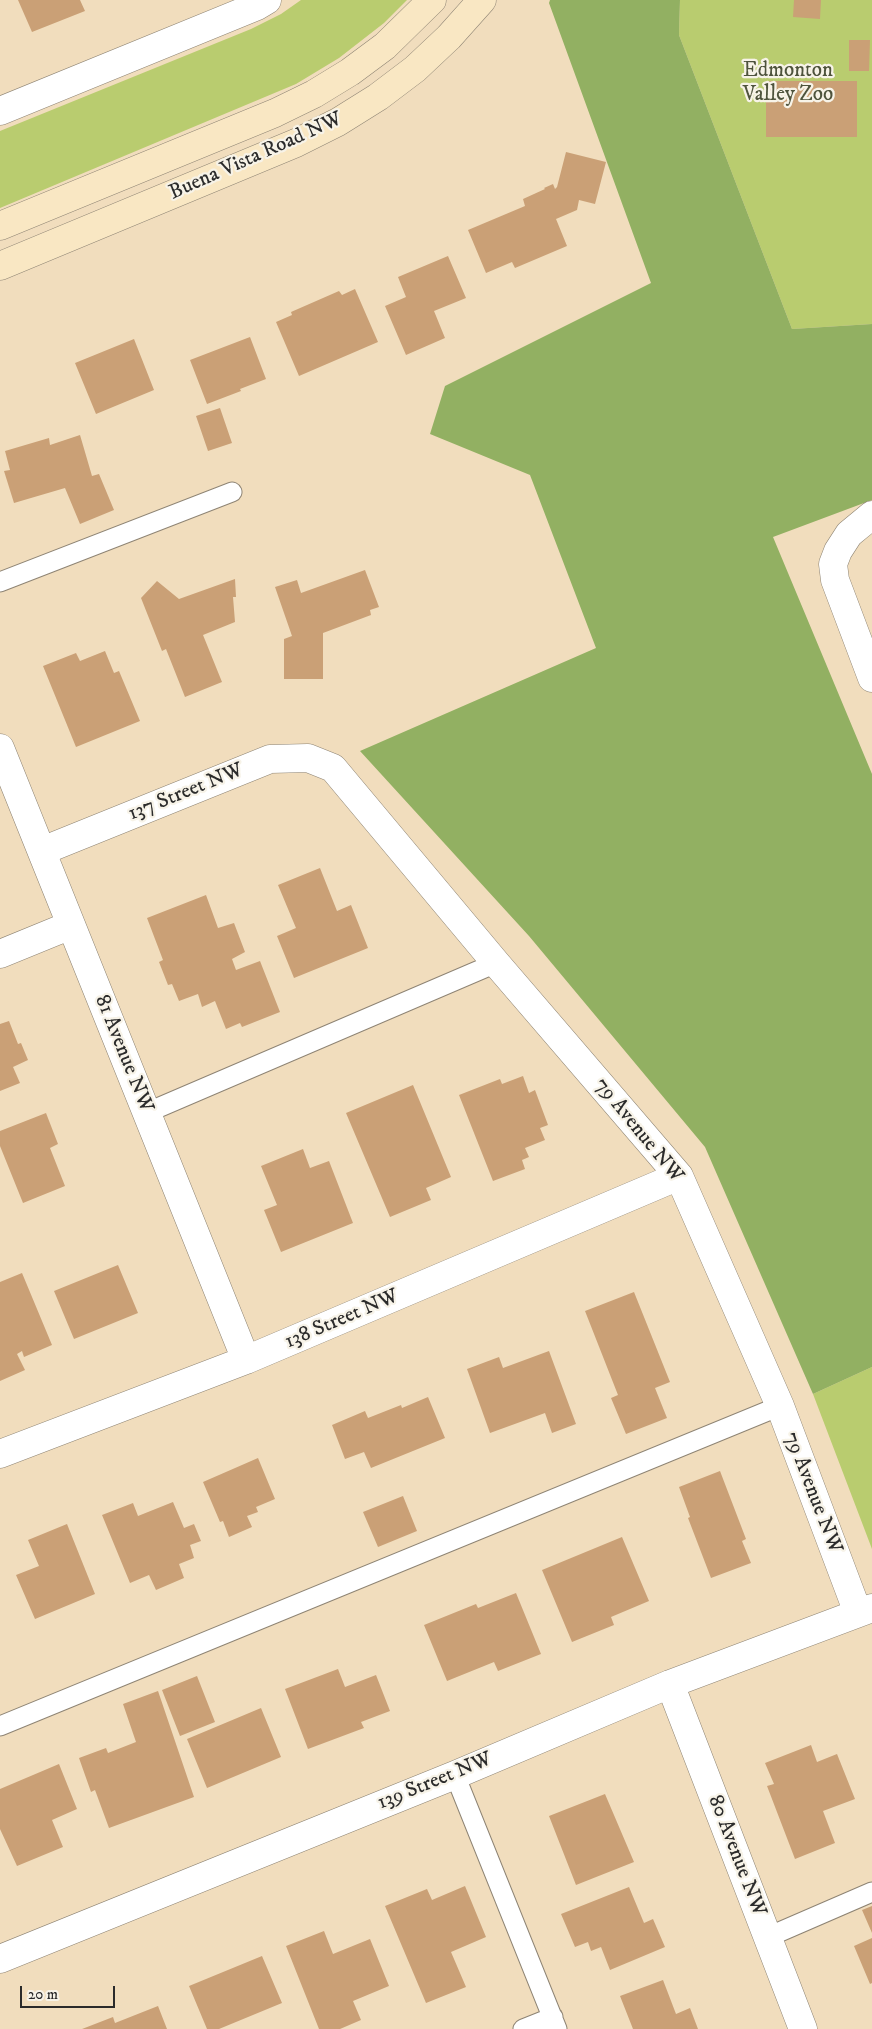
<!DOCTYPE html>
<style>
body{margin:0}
#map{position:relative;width:872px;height:2029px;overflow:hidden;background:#f1ddbd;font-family:"IM FELL DW Pica",serif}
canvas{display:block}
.scale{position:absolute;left:20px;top:1986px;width:95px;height:22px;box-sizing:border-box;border:2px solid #2b2b2b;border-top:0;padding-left:6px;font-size:15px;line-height:18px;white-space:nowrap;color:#2b2b2b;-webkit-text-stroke:4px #f7f3e8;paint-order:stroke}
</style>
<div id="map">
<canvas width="872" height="2029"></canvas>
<div class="scale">20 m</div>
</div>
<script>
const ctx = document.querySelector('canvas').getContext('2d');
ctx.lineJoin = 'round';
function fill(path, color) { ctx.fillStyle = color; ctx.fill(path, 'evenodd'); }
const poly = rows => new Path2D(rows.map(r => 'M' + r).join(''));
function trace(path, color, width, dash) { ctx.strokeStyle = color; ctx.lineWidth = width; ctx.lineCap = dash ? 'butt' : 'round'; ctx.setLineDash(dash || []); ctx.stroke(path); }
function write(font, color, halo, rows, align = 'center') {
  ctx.font = font + ' "IM FELL DW Pica",serif'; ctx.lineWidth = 4.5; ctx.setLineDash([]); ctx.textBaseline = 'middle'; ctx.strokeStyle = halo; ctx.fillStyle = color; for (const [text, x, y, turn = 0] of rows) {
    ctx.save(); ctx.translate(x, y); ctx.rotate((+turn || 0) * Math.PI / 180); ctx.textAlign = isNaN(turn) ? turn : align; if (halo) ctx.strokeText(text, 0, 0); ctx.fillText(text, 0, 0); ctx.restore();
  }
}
fill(poly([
 [301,0,407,0,384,23,339,58,296,84,0,208,0,131,251,29,281,14],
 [680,0,872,0,872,324,792,329,679,35],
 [872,1367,872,1549,813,1394]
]), '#b9cc6f');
fill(poly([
 [550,0,680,0,679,35,792,329,872,324,872,500,773,537,872,774,872,1367,813,1394,705,1147,529,936,360,751,596,648,530,475,430,434,445,386,651,283,549,3]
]), '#92b062');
fill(poly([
 [18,0,80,0,85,11,32,32],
 [794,0,821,0,820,19,793,17],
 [849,40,870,40,869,71,849,71],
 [766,81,857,81,857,137,766,137],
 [566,152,606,162,595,204,579,200,577,210,556,219,567,246,515,268,512,262,486,273,468,230,525,206,523,199,545,189,544,188,553,184,555,189,557,187],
 [448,256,466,298,434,311,445,338,406,355,385,306,406,297,398,277],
 [355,289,378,342,299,376,276,322,292,315,291,312,339,291,342,295],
 [250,337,266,379,240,389,241,391,207,404,190,360],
 [134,339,154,390,96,414,75,363],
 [220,408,232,443,208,451,196,416],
 [80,435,92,476,99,474,114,510,80,524,65,488,14,503,4,471,10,470,5,451,49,438,50,445],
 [365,570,379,607,370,610,371,615,323,633,323,679,284,679,284,639,292,636,275,587,297,580,301,593],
 [235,579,236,597,233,597,235,622,203,635,222,682,185,697,166,649,162,651,141,598,157,581,179,599],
 [105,651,114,673,119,671,140,721,76,747,43,666,76,653,80,661],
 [320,868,337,911,351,905,368,948,294,978,277,936,296,928,278,885],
 [206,895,218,928,234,923,245,952,232,959,236,970,260,961,280,1012,242,1027,240,1023,226,1029,215,1001,202,1007,198,994,179,1001,172,984,168,985,159,962,163,960,147,918],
 [9,1021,18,1044,21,1043,28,1060,13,1067,20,1083,0,1091,0,1024],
 [523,1076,529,1093,535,1090,548,1125,540,1128,545,1140,525,1148,529,1157,522,1160,525,1169,493,1181,459,1095,500,1079,502,1084],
 [413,1085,451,1177,426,1188,431,1200,390,1217,346,1113],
 [46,1113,58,1144,50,1148,65,1186,23,1203,0,1146,0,1131],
 [303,1149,310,1168,329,1161,353,1223,281,1252,264,1210,277,1205,261,1166],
 [118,1265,138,1313,74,1339,54,1291],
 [22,1273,52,1345,24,1357,22,1351,17,1354,25,1370,0,1381,0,1282],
 [634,1292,670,1382,655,1388,667,1418,626,1434,611,1398,618,1395,585,1311],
 [549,1351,576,1424,552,1433,545,1413,490,1433,467,1369,499,1357,503,1368],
 [428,1397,445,1438,371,1468,364,1452,345,1459,332,1425,365,1411,368,1418,401,1405,402,1408],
 [258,1458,275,1499,256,1507,258,1512,247,1516,252,1527,229,1537,223,1521,220,1522,203,1482],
 [720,1471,746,1539,742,1541,751,1563,711,1578,688,1518,690,1517,679,1487],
 [403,1496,417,1531,378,1547,363,1512],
 [173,1502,184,1528,194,1524,201,1541,190,1545,194,1558,179,1564,184,1578,156,1590,149,1575,130,1583,102,1515,133,1503,138,1516],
 [67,1524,95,1594,35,1619,16,1575,39,1566,28,1540],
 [622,1537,649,1601,611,1617,614,1625,572,1642,542,1570],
 [516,1593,541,1654,498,1671,494,1662,447,1681,424,1625,476,1604,478,1608],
 [338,1669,345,1687,376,1675,390,1711,361,1722,364,1728,308,1749,285,1689],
 [197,1676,215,1722,180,1736,162,1690],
 [158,1691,194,1797,109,1828,95,1790,91,1792,79,1758,106,1748,108,1753,136,1742,123,1704],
 [261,1708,281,1757,207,1788,187,1739],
 [811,1745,817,1762,837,1754,855,1799,823,1811,835,1843,795,1859,767,1786,774,1784,765,1763],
 [59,1764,77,1809,52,1820,63,1847,17,1866,0,1829,0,1789],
 [605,1794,634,1862,576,1885,549,1816],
 [465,1886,486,1937,451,1952,466,1987,426,2003,385,1906,427,1889,432,1900],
 [629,1887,644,1923,653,1919,665,1947,610,1970,601,1947,591,1951,588,1942,575,1947,561,1914],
 [872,1906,872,1933,862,1910],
 [324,1931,333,1954,370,1939,389,1986,353,2001,361,2020,340,2029,319,2029,286,1946],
 [872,1938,872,1983,870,1984,854,1946],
 [262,1956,282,2003,219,2029,207,2029,189,1986],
 [663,1980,676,2014,690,2008,698,2029,633,2029,620,1996],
 [158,2006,167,2029,82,2029,113,2017,115,2023]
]), '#caa076');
const lane = poly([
 [0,582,232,492],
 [146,1113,496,963],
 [0,1726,780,1406],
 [455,1775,557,2029],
 [768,1937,872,1892],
 [523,2029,553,2017]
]);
const street = poly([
 [0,111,257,6,267,0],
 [872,515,849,534,838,551,833,564,835,580,872,678],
 [0,748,246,1360],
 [42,851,270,759,308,758,333,768,496,963,679,1176,780,1406,858,1613],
 [0,954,71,925],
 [0,1454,246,1360,679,1176],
 [670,1684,803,2029],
 [0,1959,455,1775,670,1684,872,1608]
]);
const secondary = poly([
 [0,226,275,113,314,94,350,72,385,46,432,0],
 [0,266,296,143,338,122,378,97,415,69,449,37,482,0]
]);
trace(lane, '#8e8474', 21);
trace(street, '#8e8474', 29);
trace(secondary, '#8e8474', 29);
trace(lane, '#fff', 19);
trace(street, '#fff', 28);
trace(secondary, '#f9e7c3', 28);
write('21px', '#4e533c', '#f7f3e8', [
 ["Edmonton",788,72],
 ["Valley Zoo",788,96]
]);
write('21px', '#2b2b2b', '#f7f3e8', [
 ["Buena Vista Road NW",256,157,-24],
 ["137 Street NW",186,793,-22],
 ["81 Avenue NW",123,1054,68],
 ["79 Avenue NW",638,1131,51],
 ["138 Street NW",342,1320,-23],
 ["79 Avenue NW",812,1493,69],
 ["139 Street NW",435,1782,-22],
 ["80 Avenue NW",736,1856,69]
]);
</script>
